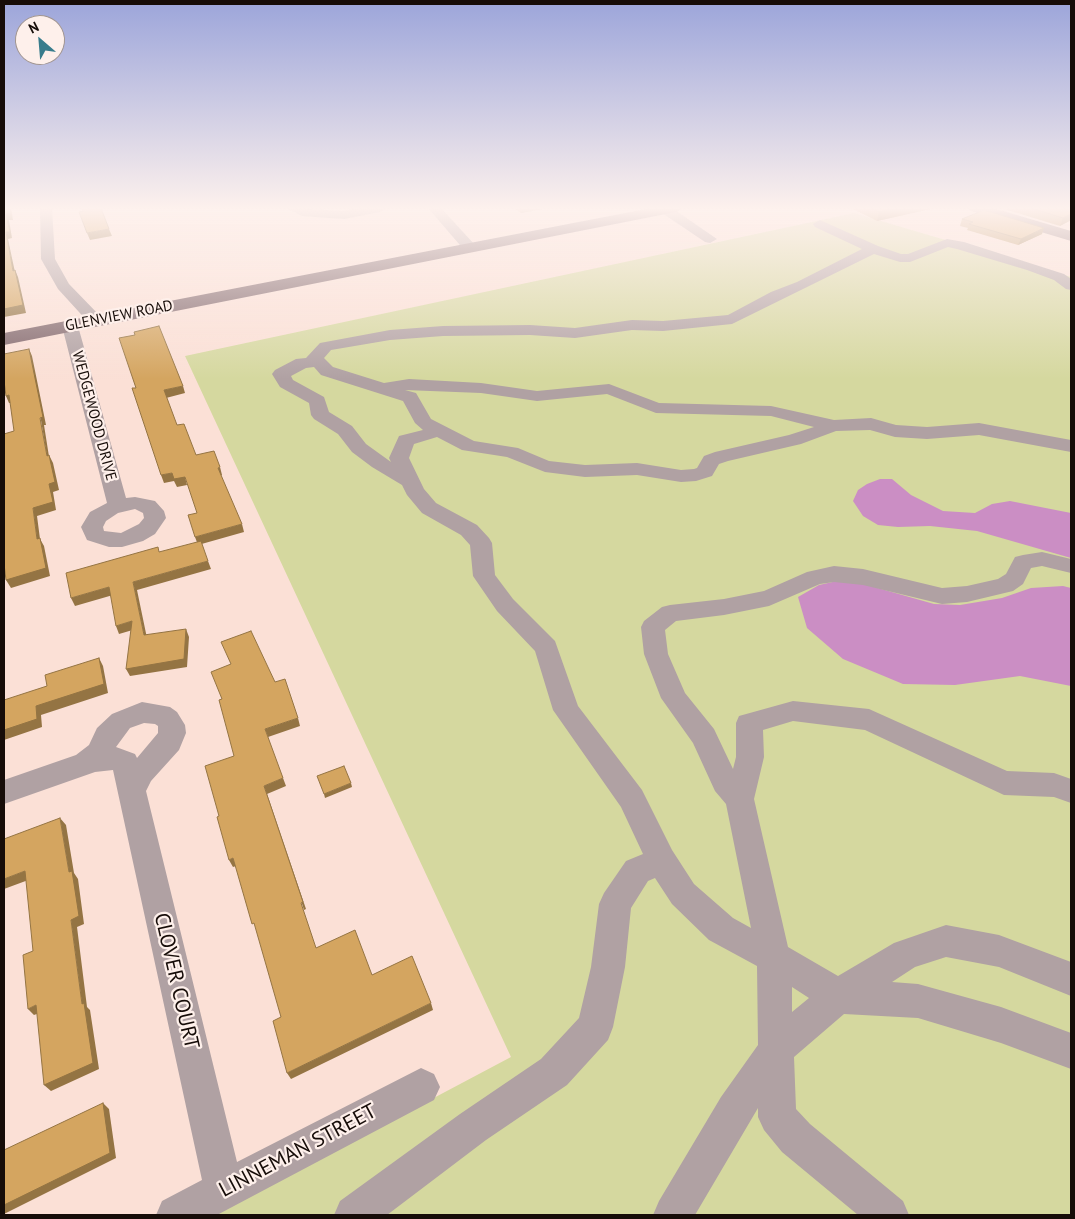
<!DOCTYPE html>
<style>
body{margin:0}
#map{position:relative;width:1075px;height:1219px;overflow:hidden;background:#fbe0d6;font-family:"PT Sans",sans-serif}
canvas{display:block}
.frame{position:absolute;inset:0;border:5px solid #160c08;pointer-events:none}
.north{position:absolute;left:15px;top:15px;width:50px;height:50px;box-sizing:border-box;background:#fef0eb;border:1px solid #a19590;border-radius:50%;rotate:333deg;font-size:14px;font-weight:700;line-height:20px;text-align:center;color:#160c08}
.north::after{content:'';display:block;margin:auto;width:18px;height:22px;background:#387c8c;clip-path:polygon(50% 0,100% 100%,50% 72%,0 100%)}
</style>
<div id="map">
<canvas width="1075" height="1219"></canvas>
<div class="frame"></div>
<div class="north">N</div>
</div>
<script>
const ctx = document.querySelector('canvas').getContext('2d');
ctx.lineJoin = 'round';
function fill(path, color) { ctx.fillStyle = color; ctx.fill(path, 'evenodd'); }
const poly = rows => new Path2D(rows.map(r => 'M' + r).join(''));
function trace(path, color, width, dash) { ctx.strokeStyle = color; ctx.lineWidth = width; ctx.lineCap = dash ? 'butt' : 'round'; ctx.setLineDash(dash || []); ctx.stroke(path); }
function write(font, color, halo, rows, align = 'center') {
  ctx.font = font + ' "PT Sans",sans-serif'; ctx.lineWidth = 4.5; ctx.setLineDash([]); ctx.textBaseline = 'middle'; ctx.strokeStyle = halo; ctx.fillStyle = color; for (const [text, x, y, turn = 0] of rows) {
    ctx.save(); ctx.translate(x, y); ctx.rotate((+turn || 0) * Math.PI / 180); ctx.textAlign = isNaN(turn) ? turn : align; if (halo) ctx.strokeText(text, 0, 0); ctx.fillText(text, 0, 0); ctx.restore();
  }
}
fill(poly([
 [854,213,1071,277,1071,1215,213,1215,511,1057,185,356]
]), '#d5d89f');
fill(poly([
 [880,479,892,479,911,495,943,511,975,513,992,504,1010,501,1071,513,1071,558,977,531,930,526,898,527,878,525,863,516,853,501,858,490,867,484],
 [842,580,860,583,934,604,960,605,1002,598,1031,588,1063,586,1071,588,1071,686,1020,676,955,685,903,684,843,659,807,628,798,597,819,585]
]), '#cb8ec4');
fill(poly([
 [40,208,52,208,55,259,69,284,101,317,103,320,101,323,89,323,58,289,41,259,40,208],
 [286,208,344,211,358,208,386,208,380,212,344,219,302,216,286,208],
 [428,208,441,208,475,245,477,248,475,251,465,251,428,208],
 [661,208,672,208,717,239,710,243,705,242,662,213,661,208],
 [820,220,878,246,901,254,908,254,947,239,964,242,1064,274,1071,279,1071,290,1066,289,1054,280,1027,270,957,249,948,247,910,262,900,262,874,254,732,324,663,331,632,330,575,338,530,335,443,336,390,340,331,350,324,358,333,367,384,383,409,379,481,383,537,391,609,384,659,403,771,406,834,420,871,418,896,425,927,427,979,423,1071,440,1071,452,979,435,927,439,895,437,870,430,836,431,801,444,728,461,719,464,712,476,696,481,681,482,637,475,585,477,545,472,507,457,462,450,437,437,414,444,409,458,424,489,436,503,477,525,489,538,492,543,495,575,513,599,555,641,578,706,642,790,672,850,694,884,733,918,751,928,726,804,715,791,693,743,661,698,644,654,641,627,644,621,662,607,670,605,724,599,764,591,807,572,834,566,863,569,942,588,967,586,998,579,1006,574,1015,557,1023,555,1042,552,1071,559,1071,573,1042,566,1031,568,1023,584,1013,591,967,602,942,604,863,585,834,582,820,584,769,606,724,615,676,621,665,630,668,654,685,693,714,729,733,769,736,757,736,723,739,716,793,701,869,709,1007,771,1054,773,1071,779,1071,803,1054,797,1004,795,865,730,793,721,763,730,764,757,754,799,788,947,838,976,894,943,946,925,999,935,1071,962,1071,996,999,967,946,957,915,967,892,982,918,984,1001,1007,1071,1033,1071,1069,1001,1043,918,1018,844,1014,794,1057,796,1109,810,1124,903,1201,909,1215,858,1215,782,1152,764,1130,758,1117,758,1108,695,1215,653,1215,659,1201,721,1097,758,1045,757,966,709,940,672,904,655,878,648,881,631,908,625,967,613,1027,608,1040,567,1085,486,1140,387,1215,334,1215,340,1201,460,1114,541,1059,579,1018,591,967,599,904,604,893,626,861,643,854,621,807,553,710,535,651,497,611,473,576,470,545,461,535,422,513,407,495,402,485,372,467,352,452,338,434,314,419,311,415,309,403,280,387,272,374,275,370,296,359,306,358,320,343,390,330,443,326,530,325,575,328,632,320,663,321,728,315,771,292,797,282,862,249,815,227,813,224,820,220],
 [314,367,321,375,403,401,415,423,423,430,399,436,389,458,391,462,366,444,352,426,329,412,324,397,293,380,291,376,306,368,314,367],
 [405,390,481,393,537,401,607,394,656,413,771,416,814,427,789,435,715,452,704,456,697,468,694,469,681,470,637,463,585,465,549,461,518,448,474,441,431,419,416,393,405,390],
 [792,987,809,998,792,1012,792,987],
 [70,321,76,323,78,326,126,498,135,497,155,501,164,511,166,518,155,534,143,541,122,547,109,547,87,540,81,527,90,512,107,503,62,326,64,323,70,321],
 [135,509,143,513,144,518,139,524,121,533,104,531,103,527,106,521,118,513,135,509],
 [142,702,170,707,177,712,185,725,186,733,179,750,151,781,146,791,237,1162,421,1068,434,1074,440,1087,434,1100,217,1215,156,1215,162,1201,202,1180,113,770,95,772,4,804,4,780,76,755,89,745,97,728,112,714,142,702],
 [144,723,155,724,158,726,158,733,137,758,135,754,116,747,130,728,144,723]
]), '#b0a1a3');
fill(poly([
 [651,208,683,208,676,212,4,345,4,333,651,208],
 [969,208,993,208,1071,231,1071,241,971,211,969,208]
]), '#81676c');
fill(poly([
 [514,208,547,208,521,213],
 [851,208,930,208,930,209,877,221],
 [1001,208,1071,208,1071,220,1060,226],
 [962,219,1042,234,1018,245,967,230,968,228,960,226]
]), '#b68e53');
fill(poly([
 [10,208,11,208,13,220,9,220,12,238,8,239,16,277,13,271,6,232,6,214],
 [521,208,547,208,521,213],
 [894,208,930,208,930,209,877,221,879,212],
 [1071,214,1071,220,1060,226,1063,218],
 [1044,228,1042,234,1018,245,1021,239],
 [109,229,112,236,90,240,87,233],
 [15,270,18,277,26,313,4,317,4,309],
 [29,349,32,356,46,425,44,425,50,463,47,456],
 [183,386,185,393,166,398,164,390],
 [9,395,12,403,9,403,6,396],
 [49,455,53,463,59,490,53,492,56,510,37,516,40,539,44,546,50,576,11,588,6,580,37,539,33,508,49,484],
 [220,467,222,475,220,476,218,468],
 [172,473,185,477,187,485,177,487,174,481,164,483,161,475],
 [242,524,244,532,198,545,195,537],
 [208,561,211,569,137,590,148,643,144,635,133,582],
 [109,587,113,595,75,606,71,598],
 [132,621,136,629,119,634,116,626],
 [186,629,189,637,187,667,130,676,126,669],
 [4,652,5,667,4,668],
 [99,658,103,666,108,693,41,715,42,727,4,740,4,730],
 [298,718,300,726,268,737,265,729],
 [283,778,286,786,267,794,306,909,304,910,264,786],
 [351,783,352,787,325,798,324,794],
 [60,818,66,825,74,873,78,879,84,924,77,927,87,1007,90,1010,99,1069,51,1091,44,1085,82,1004,71,920,69,872],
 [233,858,236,866,233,867,229,860],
 [25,871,31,879,4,889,4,879],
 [431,1003,433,1010,291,1079,287,1073],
 [36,1005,42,1012,34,1015,28,1009],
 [103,1103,109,1109,116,1158,4,1214,4,1205]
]), '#947443');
const building = poly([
 [4,208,10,208,11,213,6,214,10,232,6,232,13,271,15,270,23,305,4,309,4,208],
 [82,208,101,208,109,229,87,233,79,212,83,211,82,208],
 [873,208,894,208,879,212,873,208],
 [1031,208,1071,208,1071,214,1063,218,1031,208],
 [984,210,1044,228,1021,239,969,224,973,222,962,219,984,210],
 [159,326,183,386,164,390,177,425,184,424,196,455,214,451,220,467,218,468,242,524,195,537,188,515,197,513,185,477,174,479,172,473,161,475,132,388,136,388,119,338,135,335,134,332,159,326],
 [29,349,43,417,40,418,47,456,49,455,55,482,49,484,53,502,33,508,37,539,40,538,46,568,6,580,4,564,4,434,14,431,9,395,6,396,4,381,4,354,29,349],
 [201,541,208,561,133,582,144,635,186,629,184,659,126,669,132,621,116,626,109,587,71,598,66,573,158,547,159,552,201,541],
 [251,631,275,682,285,679,298,718,265,729,283,778,264,786,303,902,301,903,316,948,355,930,372,975,412,956,431,1003,287,1073,273,1021,281,1017,254,923,252,924,233,858,229,860,217,817,219,816,205,766,234,756,219,700,222,699,211,672,231,664,221,642,251,631],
 [99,658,104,684,36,706,37,719,4,730,4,700,47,686,45,675,99,658],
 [344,766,351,783,324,794,317,776,344,766],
 [60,818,69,872,72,871,79,916,71,920,82,1004,84,1003,93,1063,44,1085,36,1005,28,1009,23,955,33,951,25,871,4,879,4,839,60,818],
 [103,1103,110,1153,4,1205,4,1150,103,1103]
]);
fill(building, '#d4a560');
trace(building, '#947443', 1);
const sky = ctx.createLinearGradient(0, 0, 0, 379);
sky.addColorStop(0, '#9ca5da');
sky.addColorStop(0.55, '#fdf1ed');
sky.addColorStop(1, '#fdf1ed00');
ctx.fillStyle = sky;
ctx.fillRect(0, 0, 1075, 379);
write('15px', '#160c08', '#fef0eb', [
 ["GLENVIEW ROAD",119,316,-11],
 ["WEDGEWOOD DRIVE",94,416,75]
]);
write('21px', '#160c08', '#fef0eb', [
 ["CLOVER COURT",176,981,77],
 ["LINNEMAN STREET",298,1151,-28]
]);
</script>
